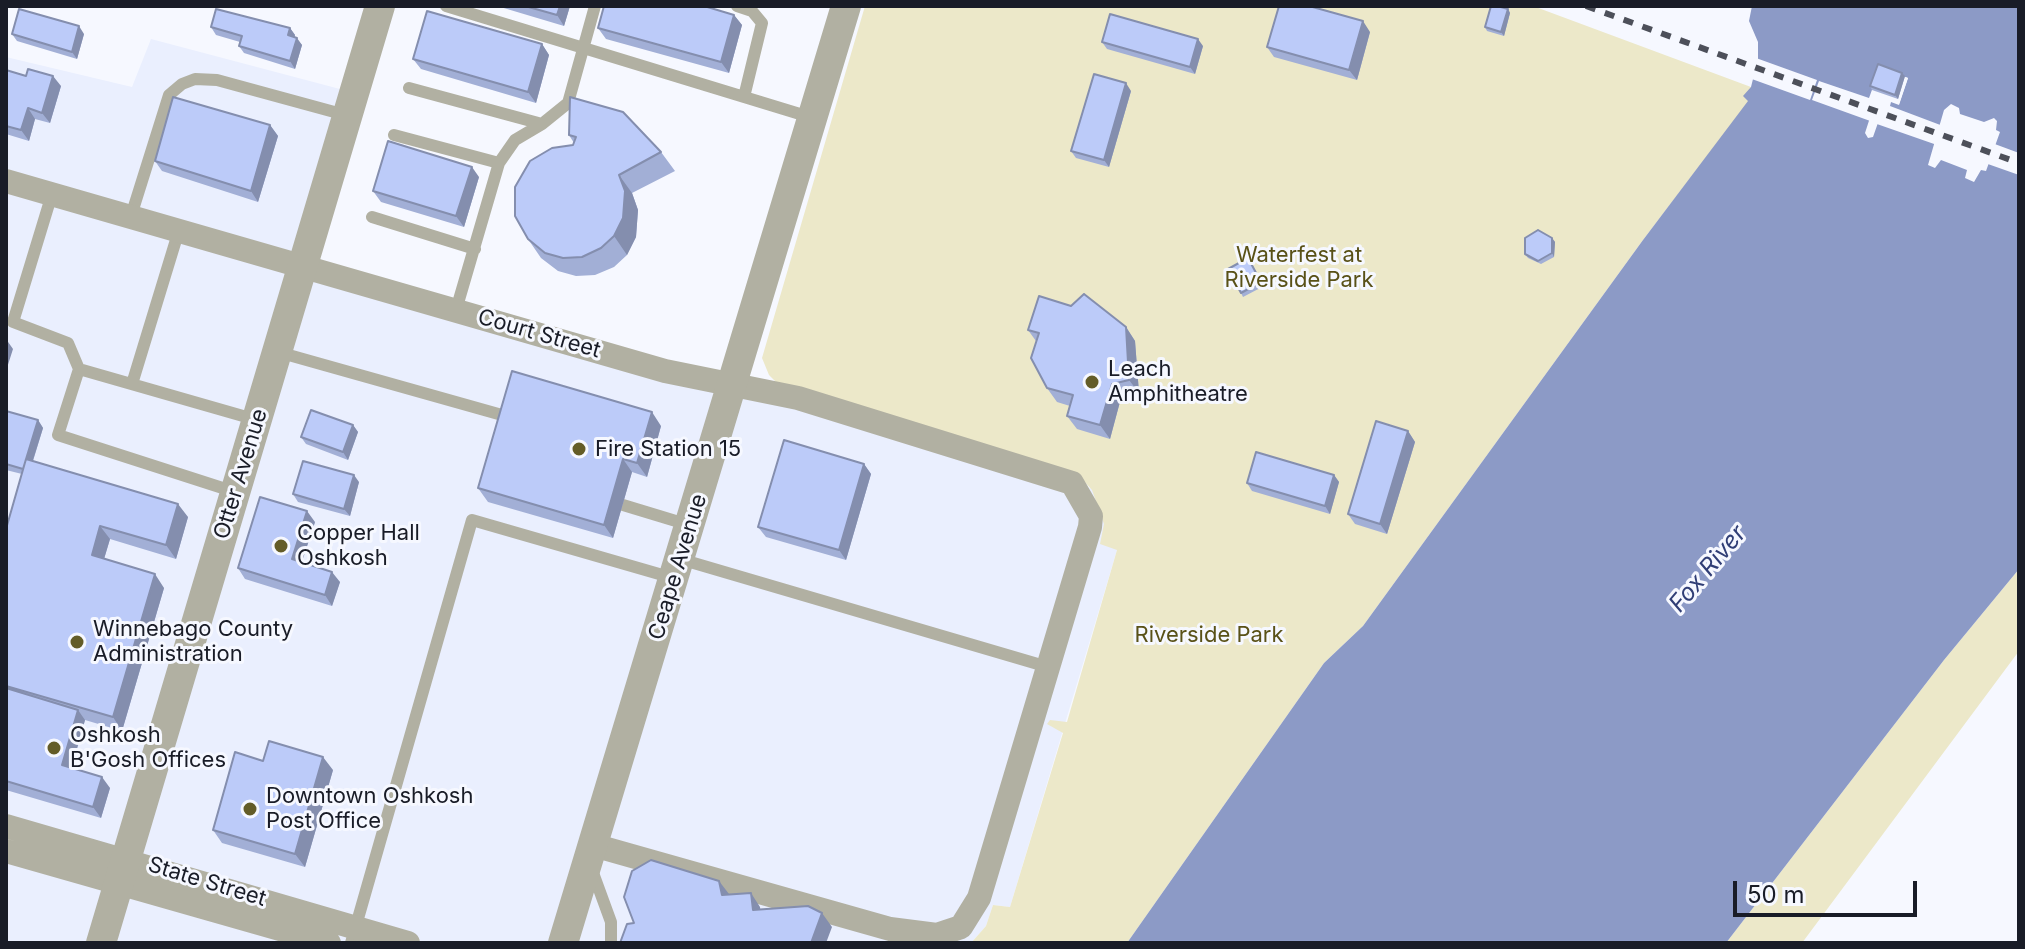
<!DOCTYPE html>
<style>
body{margin:0}
#map{position:relative;width:2025px;height:949px;overflow:hidden;background:#f6f8ff;font-family:Inter,sans-serif}
canvas{display:block}
.frame{position:absolute;inset:0;border:8px solid #191c27;pointer-events:none}
.scale{position:absolute;left:1733px;top:881px;width:184px;height:36px;box-sizing:border-box;border:4px solid #191c27;border-top:0;padding-left:10px;font-size:24px;line-height:28px;white-space:nowrap;color:#191c27;-webkit-text-stroke:6px #f6f8ff;paint-order:stroke}
</style>
<div id="map">
<canvas width="2025" height="949"></canvas>
<div class="frame"></div>
<div class="scale">50 m</div>
</div>
<script>
const ctx = document.querySelector('canvas').getContext('2d');
ctx.lineJoin = 'round';
function fill(path, color) { ctx.fillStyle = color; ctx.fill(path, 'evenodd'); }
const poly = rows => new Path2D(rows.map(r => 'M' + r).join(''));
function trace(path, color, width, dash) { ctx.strokeStyle = color; ctx.lineWidth = width; ctx.lineCap = dash ? 'butt' : 'round'; ctx.setLineDash(dash || []); ctx.stroke(path); }
function write(font, color, halo, rows, align = 'center') {
  ctx.font = font + ' Inter,sans-serif'; ctx.lineWidth = 6; ctx.setLineDash([]); ctx.textBaseline = 'middle'; ctx.strokeStyle = halo; ctx.fillStyle = color; for (const [text, x, y, turn = 0] of rows) {
    ctx.save(); ctx.translate(x, y); ctx.rotate((+turn || 0) * Math.PI / 180); ctx.textAlign = isNaN(turn) ? turn : align; if (halo) ctx.strokeText(text, 0, 0); ctx.fillText(text, 0, 0); ctx.restore();
  }
}
fill(poly([
 [151,39,355,93,305,265,1132,500,1010,907,993,905,986,926,971,943,6,943,6,57,132,87]
]), '#eaeffe');
fill(poly([
 [865,6,1533,6,1751,87,1749,101,1643,240,1363,626,1324,663,1127,943,971,943,986,926,993,905,1010,907,1063,733,1047,724,1050,720,1067,722,1117,550,1100,544,1104,524,1092,490,1082,479,778,384,769,375,762,358],
 [2019,569,2019,651,1802,943,1726,943,1944,660]
]), '#ece8c9');
fill(poly([
 [1752,6,2019,6,2019,569,1944,660,1726,943,1127,943,1324,663,1363,626,1643,240,1748,101,1743,96,1751,87,1758,59,1758,42,1749,21],
 [1881,68,1908,78,1899,104,1886,100,1873,137,1868,138,1865,133,1877,96,1871,94],
 [1951,104,1959,108,1960,114,1984,122,1994,118,1997,121,1996,130,2000,132,1986,171,1981,170,1974,182,1965,178,1967,170,1941,160,1935,168,1928,165,1944,110]
]), '#8c9ac6');
fill(poly([
 [1756,58,1817,80,1810,100,1749,78],
 [1880,68,1908,78,1899,105,1891,102,1890,106,1943,126,1937,145,1874,123,1883,98,1897,100,1903,80,1883,73,1876,92,1881,97,1873,122,1812,100,1819,81,1869,98],
 [1992,143,2019,153,2019,175,1985,163]
]), '#f6f8ff');
trace(poly([
 [446,6,813,118],
 [737,6,752,11,762,23,744,97],
 [409,88,542,124],
 [394,135,499,163],
 [52,194,13,322,68,343,79,369],
 [131,216,169,95,182,84,195,79,217,80,349,116],
 [372,217,475,249],
 [456,310,499,163,515,140,542,124,568,103,595,6],
 [278,352,502,415],
 [132,384,179,230],
 [235,492,58,435,79,369,257,420],
 [623,505,689,525],
 [680,559,1048,667],
 [592,870,611,922,611,943],
 [351,943,472,520,673,578]
]), '#b1b0a2', 12);
trace(poly([
 [6,181,665,371,798,398,1072,483,1091,516,1090,527,979,898,961,927,937,935,890,929,593,845],
 [6,826,408,943],
 [6,851,329,943]
]), '#b1b0a2', 24);
trace(poly([
 [101,943,380,6],
 [563,943,846,6]
]), '#b1b0a2', 30);
trace(poly([
 [1586,6,2019,163]
]), '#4d505a', 6, [10, 10]);
fill(poly([
 [497,6,570,6,564,26],
 [1508,9,1510,13,1504,36,1487,31,1485,27],
 [734,15,742,25,729,73,606,39,598,28],
 [211,27,290,28,295,35,294,37,302,45,295,69,244,53,239,46,240,42,216,35],
 [1370,32,1357,80,1274,57,1267,47],
 [12,34,84,34,77,59,17,41],
 [1102,42,1203,46,1195,74,1107,49],
 [542,44,549,55,536,103,421,69,413,59],
 [6,70,61,86,50,123,35,119,29,141,6,134],
 [1905,76,1898,99,1872,90,1870,86],
 [1131,91,1109,167,1076,158,1071,151],
 [270,125,278,136,258,202,162,171,155,161],
 [569,135,661,152,675,171,632,193,638,210,636,237,627,255,614,267,595,275,576,276,558,271,541,258,528,239,574,143],
 [479,177,464,227,381,202,373,191],
 [1552,238,1555,242,1554,257,1541,264,1528,258,1525,254],
 [1251,262,1264,286,1243,297,1241,293],
 [1126,327,1135,341,1139,393,1121,398,1110,439,1077,429,1067,416,1070,406,1057,402,1047,388,1036,341,1028,330],
 [6,411,38,420,43,428,33,461,188,517,176,559,110,539,104,559,164,588,122,731,85,720,72,768,110,788,101,818,6,790,6,528,22,474,6,470],
 [353,425,358,432,348,460,306,444,301,437],
 [661,426,647,477,632,472,613,538,488,502,478,488],
 [1408,431,1415,442,1387,534,1355,524,1348,514],
 [864,464,871,474,846,560,766,537,758,527],
 [1334,475,1339,482,1330,514,1252,491,1247,483],
 [359,482,350,516,298,502,293,494],
 [315,522,302,562,340,582,332,606,245,579,238,568],
 [333,770,305,867,222,843,213,830]
]), '#a2afd6');
fill(poly([
 [560,6,570,6,564,26,557,15],
 [1508,9,1510,13,1504,36,1501,32],
 [734,15,742,25,729,73,721,62],
 [1363,21,1370,32,1357,80,1349,70],
 [79,26,84,34,77,59,72,52],
 [290,28,295,35,293,42,288,35],
 [297,38,302,45,295,69,290,61],
 [1198,39,1203,46,1195,74,1190,67],
 [542,44,549,55,536,103,528,92],
 [1902,73,1905,76,1898,99,1895,95],
 [53,76,61,86,50,123,42,113],
 [1126,83,1131,91,1109,167,1104,160],
 [28,108,35,119,29,141,21,130],
 [270,125,278,136,258,202,251,191],
 [472,167,479,177,464,227,456,216],
 [619,175,632,193,638,210,636,237,627,255,614,236],
 [1552,238,1555,242,1554,257,1552,253],
 [1126,327,1135,341,1139,393,1129,380],
 [6,339,13,349,6,371],
 [1112,384,1121,398,1110,439,1100,425],
 [652,412,661,426,647,477,637,463],
 [38,420,43,428,28,476,23,469],
 [353,425,358,432,348,460,343,452],
 [1408,431,1415,442,1387,534,1380,524],
 [623,459,632,472,613,538,604,525],
 [864,464,871,474,846,560,839,550],
 [354,475,359,482,350,516,344,509],
 [1334,475,1339,482,1330,514,1325,506],
 [178,504,188,517,176,559,166,545],
 [307,511,315,522,299,570,292,559],
 [100,526,110,539,101,569,92,555],
 [332,572,340,582,332,606,325,595],
 [155,574,164,588,122,731,113,717],
 [78,710,85,720,69,776,62,765],
 [323,757,333,770,305,867,295,854],
 [102,777,110,788,101,818,93,807],
 [719,881,729,894,722,895],
 [751,893,760,907,762,924,753,910],
 [822,913,832,927,826,943,811,943]
]), '#848eae');
const building = poly([
 [525,6,560,6,557,15,525,6],
 [604,6,704,6,734,15,721,62,598,28,604,6],
 [1279,6,1309,6,1363,21,1349,70,1267,47,1279,6],
 [1491,6,1497,6,1508,9,1501,32,1485,27,1491,6],
 [19,9,79,26,72,52,12,34,19,9],
 [216,9,290,28,288,35,297,38,290,61,239,46,242,36,211,27,216,9],
 [427,11,542,44,528,92,413,59,427,11],
 [1110,14,1198,39,1190,67,1102,42,1110,14],
 [1878,64,1902,73,1895,95,1870,86,1878,64],
 [28,69,53,76,42,113,28,108,21,130,6,126,6,70,26,76,28,69],
 [1094,74,1126,83,1104,160,1071,151,1094,74],
 [173,97,270,125,251,191,155,161,173,97],
 [570,97,623,112,661,152,619,175,625,191,623,218,614,236,601,248,582,257,563,258,545,253,528,239,515,216,515,187,530,161,552,148,573,145,576,137,569,135,570,97],
 [388,141,472,167,456,216,373,191,388,141],
 [1538,230,1552,238,1552,253,1538,261,1525,254,1525,238,1538,230],
 [1248,258,1261,282,1241,293,1228,269,1248,258],
 [1084,294,1126,327,1129,380,1112,384,1100,425,1067,416,1073,395,1047,388,1031,358,1039,333,1028,330,1039,296,1071,306,1084,294],
 [512,371,652,412,637,463,623,459,604,525,478,488,512,371],
 [311,410,353,425,343,452,301,437,311,410],
 [6,411,38,420,23,469,6,464,6,411],
 [1376,421,1408,431,1380,524,1348,514,1376,421],
 [784,440,864,464,839,550,758,527,784,440],
 [1256,452,1334,475,1325,506,1247,483,1256,452],
 [26,459,178,504,166,545,100,526,92,555,155,574,113,717,6,686,6,529,26,459],
 [303,461,354,475,344,509,293,494,303,461],
 [260,497,307,511,292,559,332,572,325,595,238,568,260,497],
 [6,688,78,710,62,765,102,777,93,807,6,781,6,688],
 [269,741,323,757,295,854,213,830,235,752,263,761,269,741],
 [651,860,719,881,722,895,751,893,753,910,808,906,822,913,811,943,620,943,627,924,634,923,624,897,632,871,651,860]
]);
fill(building, '#bccbf9');
trace(building, '#848eae', 2);
for (const [x, y, r, color] of [
 [1092,382,8,"#635c28"],
 [579,449,8,"#635c28"],
 [281,546,8,"#635c28"],
 [77,642,8,"#635c28"],
 [54,748,8,"#635c28"],
 [250,809,8,"#635c28"]
]) { const dot = new Path2D(); dot.arc(x, y, r, 0, 2 * Math.PI); ctx.fillStyle = color; ctx.fill(dot); trace(dot, '#f6f8ff', 3); }
write('22px', '#595117', '#f6f8ff', [
 ["Waterfest at",1299,255],
 ["Riverside Park",1299,280],
 ["Riverside Park",1209,635]
]);
write('22px', '#191c27', '#f6f8ff', [
 ["Court Street",539,334,16],
 ["Otter Avenue",241,474,-73],
 ["Ceape Avenue",678,567,-73],
 ["State Street",207,882,17]
]);
write('22px', '#191c27', '#f6f8ff', [
 ["Leach",1108,369],
 ["Amphitheatre",1108,394],
 ["Fire Station 15",595,449],
 ["Copper Hall",297,533],
 ["Oshkosh",297,558],
 ["Winnebago County",93,629],
 ["Administration",93,654],
 ["Oshkosh",70,735],
 ["B'Gosh Offices",70,760],
 ["Downtown Oshkosh",266,796],
 ["Post Office",266,821]
], 'left');
write('italic 24px', '#303e76', '#f6f8ff', [
 ["Fox River",1708,569,-50]
]);
</script>
